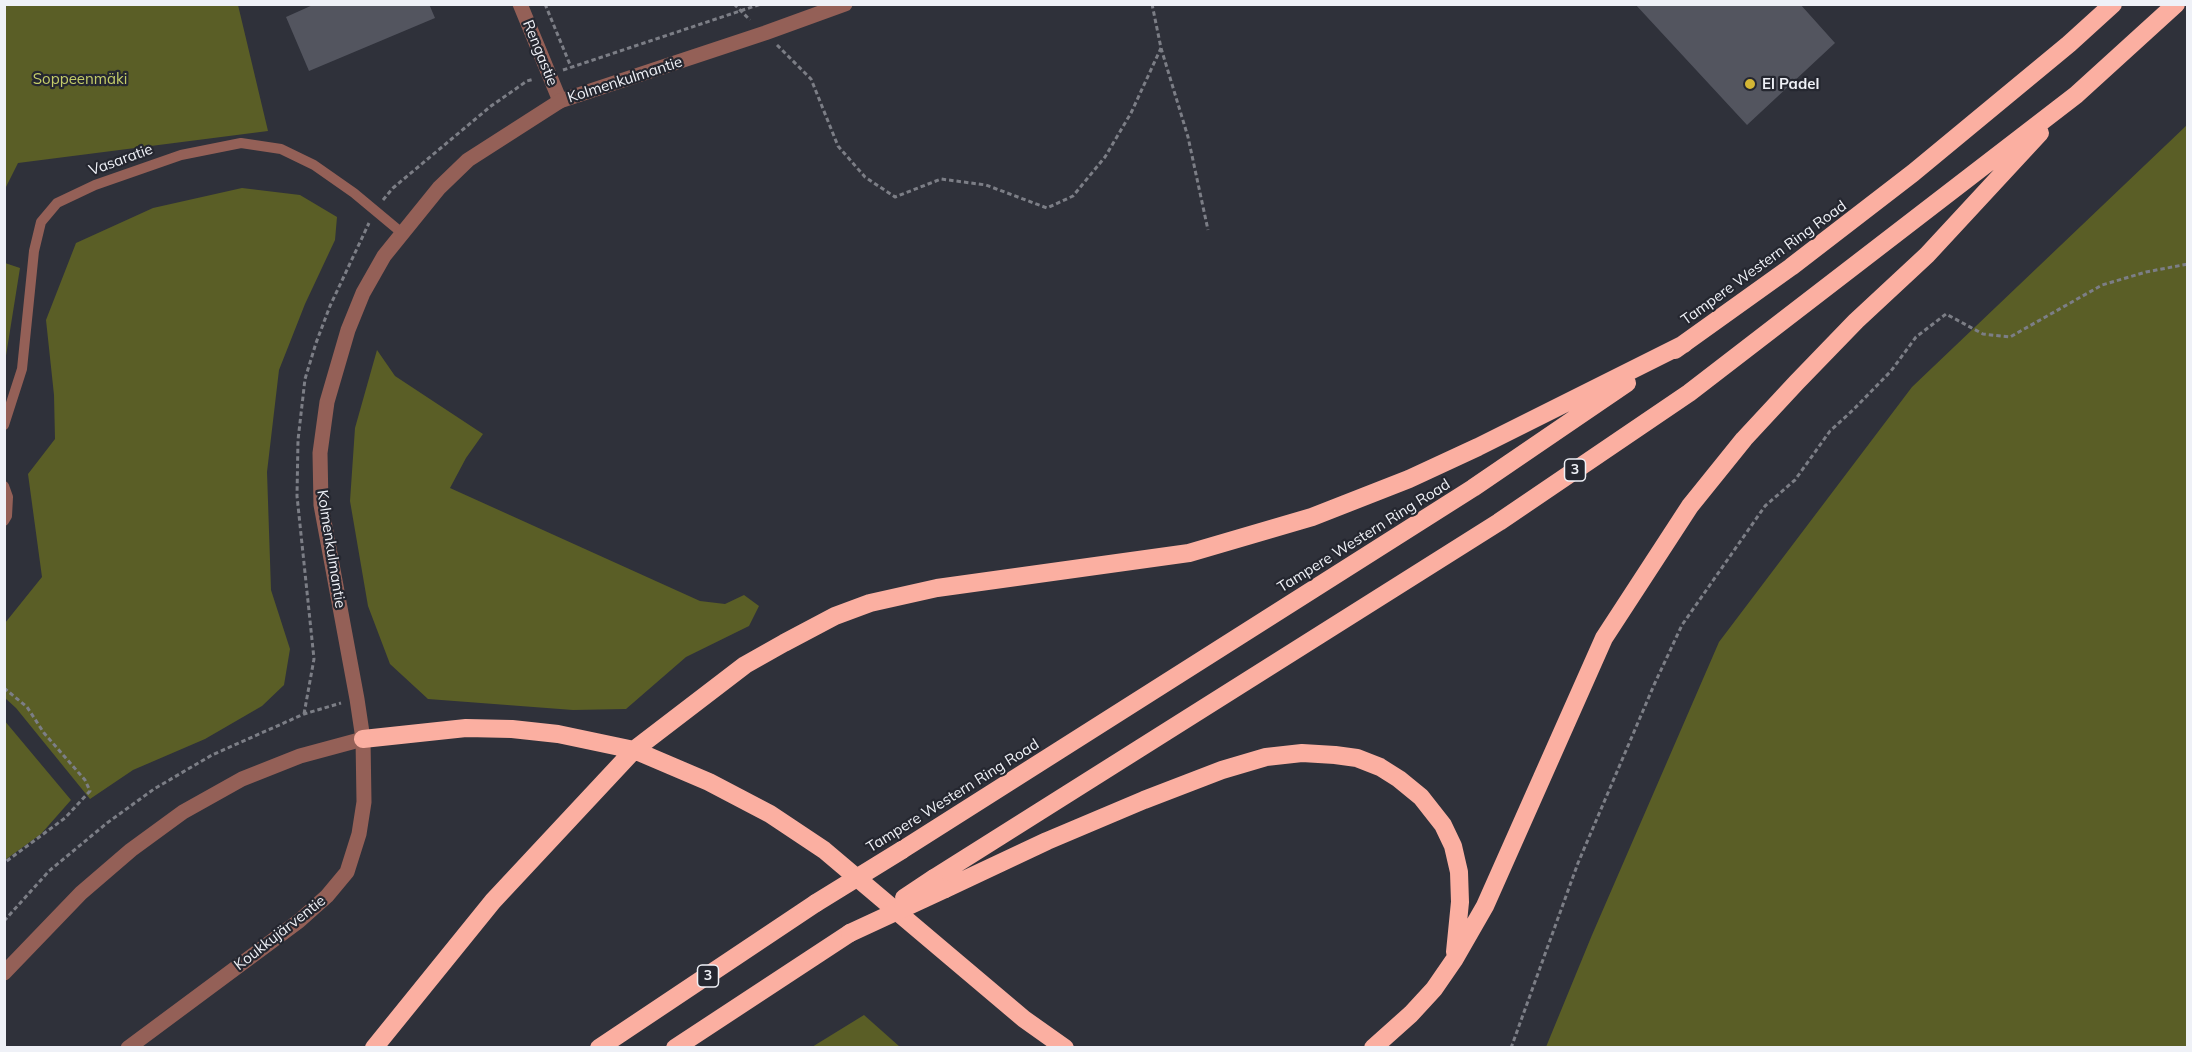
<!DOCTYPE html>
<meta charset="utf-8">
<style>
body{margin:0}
#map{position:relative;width:2192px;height:1052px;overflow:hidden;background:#2f313a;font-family:Mulish,sans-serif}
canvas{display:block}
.frame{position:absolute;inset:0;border:6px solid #eff1f7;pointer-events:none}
</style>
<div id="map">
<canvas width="2192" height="1052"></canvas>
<div class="frame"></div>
</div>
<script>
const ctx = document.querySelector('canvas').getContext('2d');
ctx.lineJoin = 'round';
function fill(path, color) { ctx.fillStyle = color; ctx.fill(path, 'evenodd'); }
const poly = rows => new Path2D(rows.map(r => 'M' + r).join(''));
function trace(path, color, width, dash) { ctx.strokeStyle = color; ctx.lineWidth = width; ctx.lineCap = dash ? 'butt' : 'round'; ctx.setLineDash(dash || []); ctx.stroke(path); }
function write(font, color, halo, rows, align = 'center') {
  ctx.font = font + ' Mulish,sans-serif'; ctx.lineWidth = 4.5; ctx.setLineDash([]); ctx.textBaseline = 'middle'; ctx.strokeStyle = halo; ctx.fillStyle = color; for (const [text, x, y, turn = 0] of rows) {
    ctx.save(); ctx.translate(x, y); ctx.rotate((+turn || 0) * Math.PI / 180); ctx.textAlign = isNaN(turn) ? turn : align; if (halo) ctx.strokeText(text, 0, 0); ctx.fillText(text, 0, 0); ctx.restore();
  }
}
fill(poly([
 [5,4,238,5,268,131,18,163,5,189],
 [2187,125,2187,1047,1546,1047,1592,935,1719,642,1912,387],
 [242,188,300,195,337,217,335,240,305,304,279,370,267,472,271,590,290,649,284,685,262,706,205,739,133,770,90,799,16,708,5,698,5,623,42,577,28,474,55,439,54,395,46,320,76,243,153,208],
 [5,263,20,268,5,362,4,263],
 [377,350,395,376,483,434,466,458,450,488,700,601,725,604,744,595,759,606,749,626,686,657,626,709,573,710,428,699,390,664,368,606,350,501,355,428],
 [4,720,71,800,41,834,5,860],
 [864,1015,900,1047,812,1047]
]), '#5a5e26');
fill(poly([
 [315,4,429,4,435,18,309,71,286,17],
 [1635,4,1800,4,1835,43,1747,125]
]), '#53555f');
trace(poly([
 [545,4,571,67],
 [734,4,750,20],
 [1152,4,1161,48,1188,137,1208,230],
 [777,45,811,79,838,146,865,177,895,197,941,179,986,185,1047,208,1073,196,1105,157,1131,113,1161,48],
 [563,70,761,4],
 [383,200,393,188,491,106,527,81,534,79],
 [4,688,27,707,44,733,85,780,90,791,65,818,4,863],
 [304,714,314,659,297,496,298,440,305,379,316,343,330,306,369,223],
 [4,921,49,871,107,823,154,789,212,755,304,714,341,703],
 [1511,1048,1578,863,1654,685,1682,625,1765,506,1795,480,1830,431,1853,410,1891,371,1916,337,1946,314,1983,334,2010,337,2102,285,2146,272,2188,264]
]), '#7c7e86', 3, [4.5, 3]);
trace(poly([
 [4,425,22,369,34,251,41,222,57,203,95,185,181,155,241,143,281,149,314,165,354,193,402,233],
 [4,486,8,497,7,516,4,521]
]), '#946057', 10);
trace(poly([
 [520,4,560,101],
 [128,1048,299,921,327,896,347,872,359,834,364,802,363,739]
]), '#946057', 15);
trace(poly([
 [4,973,81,893,131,850,183,812,242,779,300,756,363,739,357,699,321,505,320,453,327,402,348,330,363,293,384,256,439,188,468,160,560,101,765,33,845,4]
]), '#946057', 15);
trace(poly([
 [1675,350,1791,267,1913,173,2069,44,2113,4],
 [363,739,466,728,512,729,558,734,634,750,709,782,770,814,824,850,1024,1019,1065,1048],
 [902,850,1473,488,1627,383],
 [934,878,1499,522,1689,393,2076,95,2176,4],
 [945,889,1047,841,1144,800,1222,770,1266,757,1302,753,1335,755,1357,758,1380,767,1399,779,1421,797,1443,825,1453,846,1459,872,1460,902,1455,952],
 [374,1048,493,901,634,750,745,665,784,643,835,616,870,603,937,588,1189,553,1312,517,1409,479,1478,447,1684,344],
 [599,1048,816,903],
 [675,1048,850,933],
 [1373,1048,1411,1014,1434,989,1454,960,1485,906,1604,638,1690,506,1744,439,1796,383,1856,321,1927,255,2040,133]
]), '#fbafa1', 18);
trace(poly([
 [904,898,934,878],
 [816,903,902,850],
 [850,933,945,889]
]), '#fbafa1', 18);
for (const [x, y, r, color] of [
 [1750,84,6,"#d4b635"]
]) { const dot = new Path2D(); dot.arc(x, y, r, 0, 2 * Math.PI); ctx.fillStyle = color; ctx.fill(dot); trace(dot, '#252730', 2); }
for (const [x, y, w] of [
 [1575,470,21],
 [708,976,21]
]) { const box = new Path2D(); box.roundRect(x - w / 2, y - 11, w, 22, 4.5); ctx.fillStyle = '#252730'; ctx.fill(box); trace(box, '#eff1f7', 1.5); }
write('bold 14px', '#eff1f7', null, [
 ["3",1575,470],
 ["3",708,976]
]);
write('15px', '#eff1f7', '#252730', [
 ["Rengastie",540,53,68],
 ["Kolmenkulmantie",625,80,-18],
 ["Vasaratie",121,160,-20],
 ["Tampere Western Ring Road",1764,263,-36],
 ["Tampere Western Ring Road",1364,536,-32],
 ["Kolmenkulmantie",331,549,81],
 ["Tampere Western Ring Road",953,796,-32],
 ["Koukkujärventie",280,933,-38]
]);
write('15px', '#c5cd6a', '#252730', [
 ["Soppeenmäki",80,79]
]);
write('bold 15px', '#eff1f7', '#252730', [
 ["El Padel",1762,84]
], 'left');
</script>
